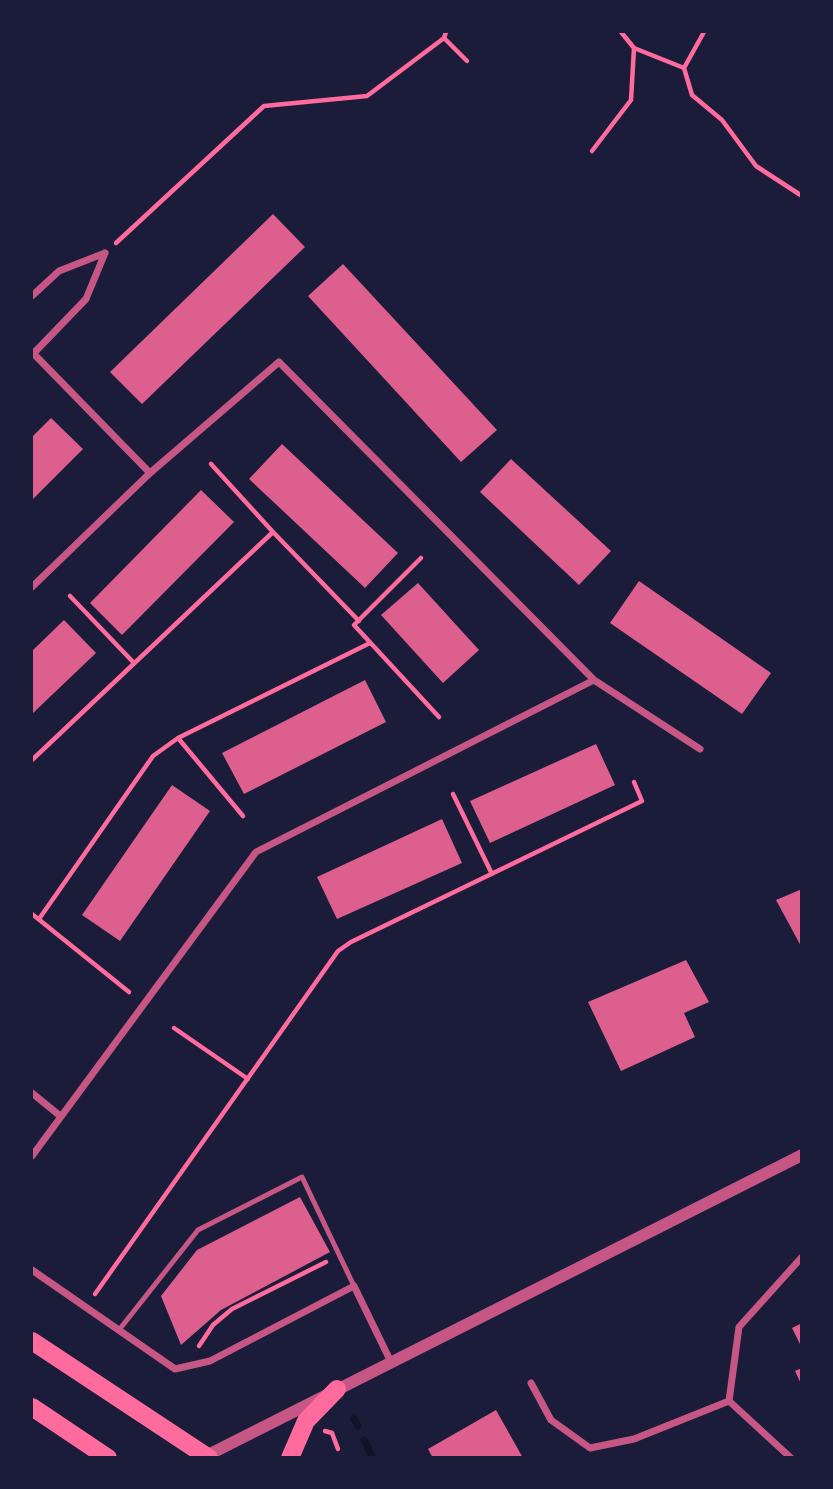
<!DOCTYPE html>
<style>
body{margin:0}
#map{position:relative;width:833px;height:1489px;overflow:hidden;background:#1b1b3a;font-family:"PT Sans Narrow",sans-serif}
canvas{display:block}
.frame{position:absolute;inset:0;border:33px solid #1b1b3a;pointer-events:none}
</style>
<div id="map">
<canvas width="833" height="1489"></canvas>
<div class="frame"></div>
</div>
<script>
const ctx = document.querySelector('canvas').getContext('2d');
ctx.lineJoin = 'round';
const poly = rows => new Path2D(rows.map(r => 'M' + r).join(''));
function trace(path, color, width, dash) { ctx.strokeStyle = color; ctx.lineWidth = width; ctx.lineCap = dash ? 'butt' : 'round'; ctx.setLineDash(dash || []); ctx.stroke(path); }
function fill(path, color) { ctx.fillStyle = color; ctx.fill(path, 'evenodd'); }
trace(poly([
 [354,1419,358,1426],
 [364,1440,373,1458]
]), '#12122b', 7);
fill(poly([
 [273,214,305,247,142,404,110,372],
 [343,264,497,430,461,462,308,296],
 [51,418,83,449,32,500,32,437],
 [282,444,398,553,365,588,249,479],
 [511,459,611,551,579,585,480,492],
 [201,490,234,522,122,635,90,603],
 [639,581,771,673,742,714,610,623],
 [418,583,479,650,443,683,381,615],
 [64,620,96,653,32,714,32,651],
 [365,680,386,722,244,794,222,753],
 [596,744,615,785,490,843,470,801],
 [172,785,210,811,120,941,82,915],
 [442,819,462,863,337,919,317,877],
 [802,889,802,948,776,900],
 [686,960,709,1002,684,1013,695,1037,621,1071,588,1002],
 [300,1197,330,1252,221,1310,181,1345,161,1296,197,1250],
 [802,1323,802,1348,792,1328],
 [802,1368,802,1386,795,1371],
 [496,1410,523,1458,433,1458,428,1449]
]), '#dd5f8e');
trace(poly([
 [621,32,634,48,684,68,692,95,722,120,756,166,802,196],
 [444,38,467,61],
 [684,68,704,32],
 [592,151,631,100,634,48],
 [116,243,264,106,367,96,444,38,446,32],
 [211,464,273,532],
 [421,558,354,625,439,717],
 [70,596,134,663],
 [178,738,243,816],
 [32,760,273,532,359,621],
 [453,794,492,874],
 [32,914,129,992],
 [39,919,153,756,178,738,370,643],
 [174,1028,248,1079],
 [95,1294,338,951,351,942,642,801,634,782],
 [199,1346,213,1325,232,1309,326,1262],
 [325,1431,332,1433,338,1449]
]), '#ff6b9d', 4.5);
trace(poly([
 [119,1330,198,1230,302,1177,354,1286]
]), '#c65784', 5);
trace(poly([
 [32,296,59,271,105,253],
 [32,352,150,473],
 [32,355,86,299,105,253],
 [32,587,150,473,279,362,594,680,700,749],
 [32,1093,59,1115],
 [32,1156,256,852,594,680],
 [32,1270,175,1369,210,1361,354,1286,390,1360],
 [531,1383,551,1420,590,1448,634,1439,729,1401],
 [791,1458,729,1401,739,1327,802,1257]
]), '#c65784', 7);
trace(poly([
 [202,1458,802,1155]
]), '#c65784', 12);
trace(poly([
 [32,1341,209,1458],
 [32,1407,108,1458],
 [290,1458,306,1421,337,1389]
]), '#ff6b9d', 18);
</script>
